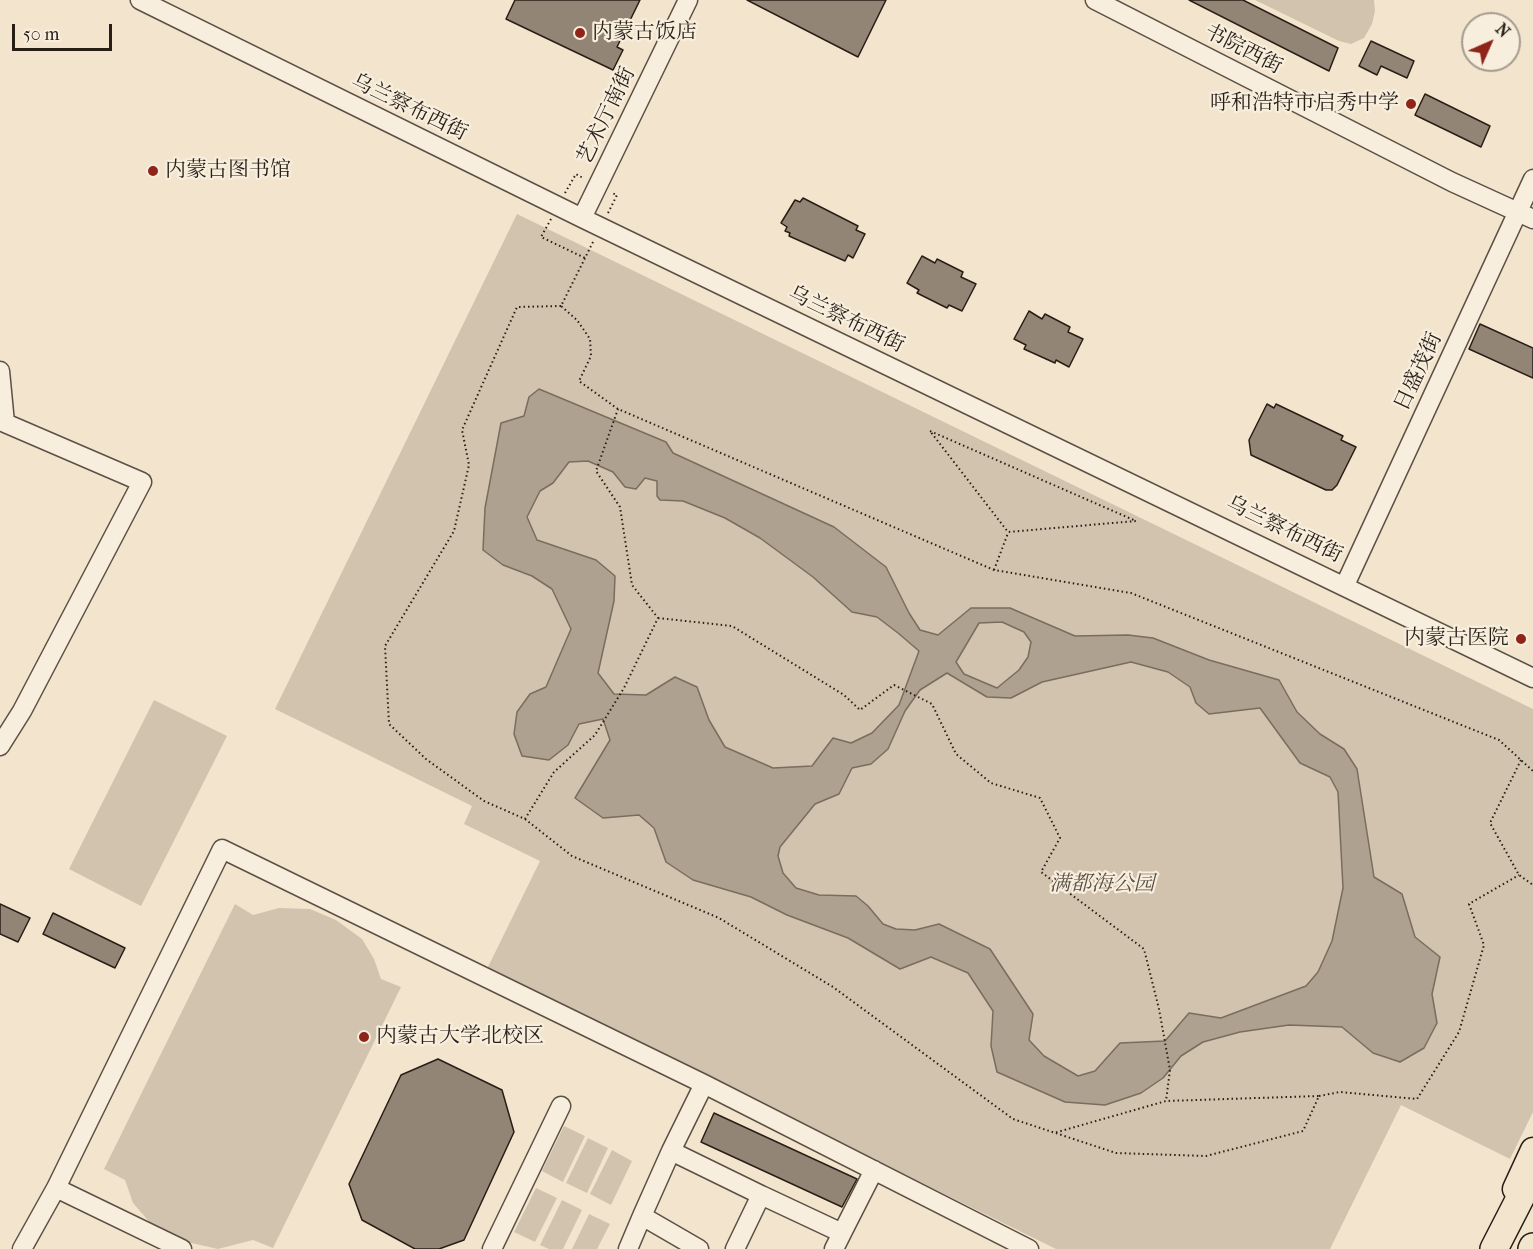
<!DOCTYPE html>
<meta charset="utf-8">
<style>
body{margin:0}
#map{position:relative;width:1533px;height:1249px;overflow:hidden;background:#f3e5cd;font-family:"IM FELL French Canon",serif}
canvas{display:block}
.north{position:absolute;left:1461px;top:12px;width:60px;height:60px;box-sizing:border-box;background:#f7eede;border:2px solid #a59b8e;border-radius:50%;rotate:45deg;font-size:16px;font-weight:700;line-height:24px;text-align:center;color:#291e16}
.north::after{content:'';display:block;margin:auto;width:21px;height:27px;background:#8f2418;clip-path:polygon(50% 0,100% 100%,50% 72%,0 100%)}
.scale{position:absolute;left:12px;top:24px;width:100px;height:27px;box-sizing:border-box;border:3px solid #291e16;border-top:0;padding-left:8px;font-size:18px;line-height:21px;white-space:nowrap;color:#291e16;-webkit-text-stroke:4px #f7eede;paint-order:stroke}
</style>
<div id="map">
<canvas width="1533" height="1249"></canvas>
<div class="north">N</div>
<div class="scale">50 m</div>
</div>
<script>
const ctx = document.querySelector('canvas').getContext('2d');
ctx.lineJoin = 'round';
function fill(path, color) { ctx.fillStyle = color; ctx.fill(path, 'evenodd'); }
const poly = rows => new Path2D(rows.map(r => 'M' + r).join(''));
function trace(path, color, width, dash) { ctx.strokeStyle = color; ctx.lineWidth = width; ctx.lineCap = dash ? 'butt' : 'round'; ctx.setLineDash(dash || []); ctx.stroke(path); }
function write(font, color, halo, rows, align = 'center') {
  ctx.font = font + ' "IM FELL French Canon","Noto Serif SC",serif'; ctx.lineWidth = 4.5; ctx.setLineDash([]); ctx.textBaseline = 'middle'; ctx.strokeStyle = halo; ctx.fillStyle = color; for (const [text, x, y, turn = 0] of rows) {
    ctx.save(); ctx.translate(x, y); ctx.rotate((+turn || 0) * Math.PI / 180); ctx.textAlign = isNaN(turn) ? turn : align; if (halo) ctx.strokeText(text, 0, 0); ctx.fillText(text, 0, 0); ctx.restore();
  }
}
fill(poly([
 [1255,0,1374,0,1375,11,1372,24,1364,38,1351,44,1339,41],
 [517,214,1533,709,1533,1112,1510,1159,1401,1105,1330,1249,1056,1249,487,969,540,861,464,824,472,806,275,709],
 [154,700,227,736,141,906,69,869],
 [235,904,253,915,279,908,310,909,336,920,362,939,374,959,381,979,401,987,273,1248,253,1240,218,1249,178,1240,152,1225,133,1203,125,1180,104,1169],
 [564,1126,585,1136,563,1182,542,1171],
 [588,1138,608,1148,587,1193,566,1183],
 [612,1150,632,1161,611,1205,590,1194],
 [536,1188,557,1198,535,1242,514,1232],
 [562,1200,582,1210,563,1249,549,1249,540,1245],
 [589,1214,610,1224,597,1249,572,1249]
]), '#d1c3ae');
const water = poly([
 [539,389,666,442,673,453,834,527,886,567,909,613,920,630,938,635,971,608,1010,608,1075,636,1128,635,1153,638,1209,660,1279,680,1297,712,1320,734,1344,749,1357,769,1374,877,1402,894,1415,937,1440,957,1432,994,1437,1023,1424,1048,1400,1062,1373,1053,1342,1027,1289,1025,1240,1032,1203,1042,1181,1056,1163,1078,1141,1093,1105,1105,1065,1102,997,1072,991,1046,993,1011,968,973,931,957,900,969,848,938,787,915,751,897,693,880,666,862,654,828,639,815,603,818,575,798,610,740,603,719,579,724,568,745,549,760,522,756,514,734,517,712,530,694,546,687,571,629,552,589,532,576,503,565,483,550,485,508,501,423,524,416,529,397,539,389],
 [588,461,613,472,625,487,636,489,645,478,657,481,657,496,660,500,683,501,725,518,760,538,813,577,852,612,877,617,898,633,919,651,899,705,872,733,851,743,833,738,812,766,773,768,725,747,709,720,697,687,675,677,646,695,614,694,598,673,614,601,615,576,596,560,537,540,527,517,540,491,553,483,569,462,588,461],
 [1002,622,1024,632,1031,642,1028,657,1019,670,997,688,964,674,956,662,979,623,1002,622],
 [1131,662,1168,672,1190,687,1196,703,1209,714,1260,708,1300,763,1330,777,1338,792,1343,888,1332,941,1318,972,1306,986,1221,1018,1189,1013,1165,1041,1120,1043,1095,1071,1078,1076,1044,1056,1029,1040,1033,1014,990,949,939,924,915,930,896,929,883,924,868,906,856,896,819,895,796,888,783,873,778,856,780,847,815,804,839,794,852,768,871,764,888,749,905,711,920,690,947,673,987,697,1011,698,1042,682,1131,662]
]);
fill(water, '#aea18f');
trace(water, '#796d5f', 1.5);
const building = poly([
 [515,0,640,0,617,47,623,50,613,70,506,19,515,0],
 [747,0,886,0,858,57,747,0],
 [1189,0,1243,0,1338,48,1329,71,1189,0],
 [1371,41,1414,61,1407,78,1381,66,1377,75,1359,66,1371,41],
 [1425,94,1490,126,1481,147,1415,115,1425,94],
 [803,198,858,226,856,230,865,234,853,258,848,255,845,261,789,236,790,233,785,231,787,227,781,223,795,200,800,202,803,198],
 [922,256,935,263,937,259,963,272,961,277,976,284,962,311,949,305,947,308,917,293,919,290,907,283,922,256],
 [1029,311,1042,319,1045,314,1070,327,1068,332,1083,339,1069,367,1056,360,1055,363,1024,349,1026,345,1014,339,1029,311],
 [1480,324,1533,348,1533,378,1469,349,1480,324],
 [1267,404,1274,408,1276,404,1343,436,1341,440,1356,447,1337,485,1332,490,1326,490,1251,455,1249,440,1267,404],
 [0,904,30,918,18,942,0,934,0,904],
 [53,913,125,948,115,968,43,934,53,913],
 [438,1059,502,1090,514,1132,464,1240,439,1249,415,1249,362,1220,349,1184,401,1075,438,1059],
 [714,1113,857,1179,842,1207,701,1142,714,1113]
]);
fill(building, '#928575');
trace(building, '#291e16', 1.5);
const minor = poly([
 [140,0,582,218,1533,678],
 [1095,0,1452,182,1533,219],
 [582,218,688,0],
 [0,371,5,423,142,482,22,711,0,746],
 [1345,585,1533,179],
 [704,1084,671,1151,761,1195],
 [671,1151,642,1216,699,1249],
 [56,1188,182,1249],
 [842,1233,874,1170],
 [22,1249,56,1188,222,849,704,1084,1029,1249],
 [492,1249,561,1106],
 [628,1249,642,1216],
 [735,1249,761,1195,842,1233,834,1249]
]);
const major = poly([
 [1515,1189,1533,1150]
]);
const highway = poly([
 [1494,1249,1533,1173],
 [1532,1249,1533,1247]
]);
trace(minor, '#5c5044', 21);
trace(major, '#291e16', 27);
trace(highway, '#291e16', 30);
trace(poly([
 [565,193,576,174,583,178],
 [608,213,617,195,612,193],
 [551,219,541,237,585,258],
 [593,242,561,306,577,320,590,339,591,356,579,381,618,409,994,570,1131,593,1499,740,1533,771],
 [561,306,517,307,462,430,469,465,454,531,385,646,389,724,426,759,484,801,525,819,554,772,595,735,624,688,658,618,632,585,620,507,596,471,618,409],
 [930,431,1136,521,1008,532,930,431],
 [994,570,1008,533],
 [658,618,732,626,844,695,860,710,894,685,932,704,956,754,991,783,1040,798,1060,838,1041,872,1144,949,1159,1009,1170,1070,1166,1101],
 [1521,760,1490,823,1519,875,1533,885],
 [525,819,572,856,719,918,833,987,1013,1119,1116,1153,1206,1156,1303,1131,1319,1096,1166,1101,1054,1133],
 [1319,1096,1340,1092,1417,1099,1459,1032,1484,945,1469,904,1519,875]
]), '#291e16', 2, [1.5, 3]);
trace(minor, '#f7eede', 18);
trace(major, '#f3e5cd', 24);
trace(highway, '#f3e5cd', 27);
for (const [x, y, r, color] of [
 [580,33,6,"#8f2418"],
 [1411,104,6,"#8f2418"],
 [153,171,6,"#8f2418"],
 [1521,639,6,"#8f2418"],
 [364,1037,6,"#8f2418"]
]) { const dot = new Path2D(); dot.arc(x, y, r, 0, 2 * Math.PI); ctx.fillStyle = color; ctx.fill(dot); trace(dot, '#f7eede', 2); }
write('21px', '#291e16', '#f7eede', [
 ["内蒙古饭店",592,33],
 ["呼和浩特市启秀中学",1399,104,"right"],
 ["内蒙古图书馆",165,171],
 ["内蒙古医院",1509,639,"right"],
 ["内蒙古大学北校区",376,1037]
], 'left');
write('21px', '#291e16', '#f7eede', [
 ["书院西街",1243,50,27],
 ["乌兰察布西街",409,108,26],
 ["艺术厅南街",607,116,-64],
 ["乌兰察布西街",846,320,26],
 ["日盛茂街",1419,372,-65],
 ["乌兰察布西街",1284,530,26]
]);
write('italic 21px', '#5b5044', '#f7eede', [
 ["满都海公园",1102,885]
]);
</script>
